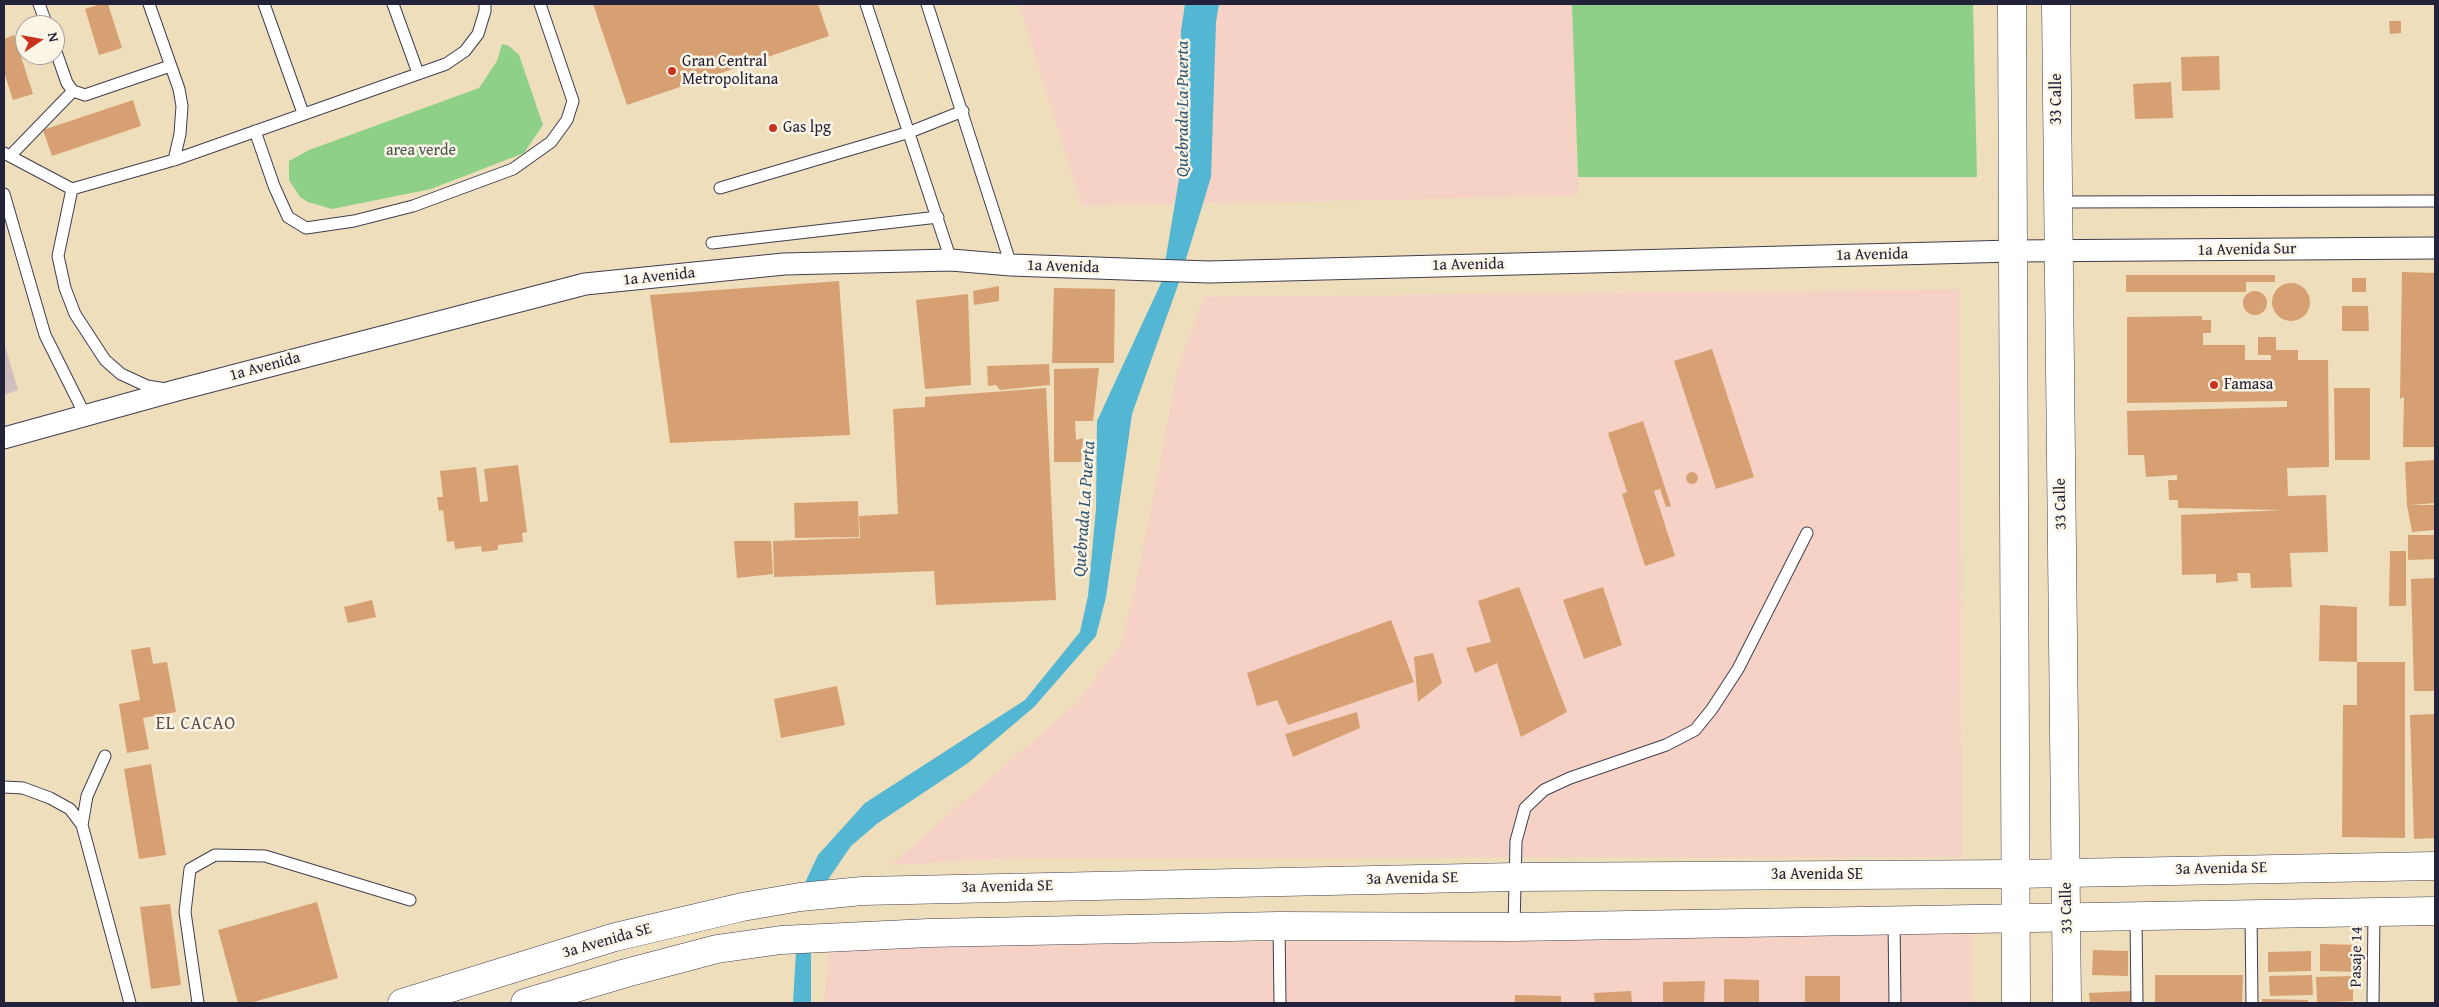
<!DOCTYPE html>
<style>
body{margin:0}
#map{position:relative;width:2439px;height:1007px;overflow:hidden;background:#efdebc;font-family:"Gentium Book Plus",serif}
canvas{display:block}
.frame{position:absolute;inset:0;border:5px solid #22223b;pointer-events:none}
.north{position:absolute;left:15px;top:15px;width:50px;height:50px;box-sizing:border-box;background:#fcf5e5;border:1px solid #a5a1a1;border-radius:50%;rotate:78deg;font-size:14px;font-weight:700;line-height:20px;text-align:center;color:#22223b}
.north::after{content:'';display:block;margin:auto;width:18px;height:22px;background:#c8321e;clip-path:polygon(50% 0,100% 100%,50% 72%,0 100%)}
</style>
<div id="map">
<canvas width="2439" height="1007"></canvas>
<div class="frame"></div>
<div class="north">N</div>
</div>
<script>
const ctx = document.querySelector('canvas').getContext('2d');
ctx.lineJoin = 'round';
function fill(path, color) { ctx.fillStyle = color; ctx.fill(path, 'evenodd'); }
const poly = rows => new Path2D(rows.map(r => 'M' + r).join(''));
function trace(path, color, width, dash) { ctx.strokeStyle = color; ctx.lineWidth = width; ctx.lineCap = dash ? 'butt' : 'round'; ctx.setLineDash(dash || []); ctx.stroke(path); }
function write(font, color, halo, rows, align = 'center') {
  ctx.font = font + ' "Gentium Book Plus",serif'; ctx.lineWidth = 5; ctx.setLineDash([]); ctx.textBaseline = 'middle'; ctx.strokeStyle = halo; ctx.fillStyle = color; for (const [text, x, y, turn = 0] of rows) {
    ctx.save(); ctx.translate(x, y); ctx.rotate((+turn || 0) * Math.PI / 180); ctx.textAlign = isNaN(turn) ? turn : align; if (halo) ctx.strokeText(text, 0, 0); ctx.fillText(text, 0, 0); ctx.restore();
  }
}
fill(poly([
 [1019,4,1572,4,1578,196,1082,206],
 [1959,289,1962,857,1021,858,891,865,1077,703,1122,643,1141,561,1178,368,1204,297],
 [1972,934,1973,1003,824,1003,830,947]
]), '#f6d1c5');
fill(poly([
 [4,342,18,390,4,395]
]), '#d1bfbf');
fill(poly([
 [1572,4,1973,4,1977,177,1578,177],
 [502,44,509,46,519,55,543,125,524,153,431,189,332,209,308,202,300,197,289,180,289,161,309,150,479,88,497,61]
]), '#8fd088');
fill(poly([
 [1185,4,1219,4,1216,22,1211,177,1178,285,1132,414,1106,597,1096,636,1034,707,968,763,878,823,851,846,816,897,803,887,818,855,865,803,1025,700,1080,632,1088,596,1096,509,1097,421,1162,281,1180,173,1181,31],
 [804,947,811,953,811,1003,793,1003,796,952]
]), '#53b6d2');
fill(poly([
 [101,4,108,4,122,48,99,55,85,9],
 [593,4,818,4,829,36,627,105],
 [2389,21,2401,21,2401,33,2390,34],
 [14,35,33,94,13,100,4,72,4,39],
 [2219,56,2220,90,2182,91,2181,57],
 [2171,82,2173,118,2135,119,2133,84],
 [133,100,141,126,52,156,43,130],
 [2402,272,2435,273,2435,447,2403,447,2404,397,2400,399],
 [2126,275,2275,275,2275,282,2246,282,2246,292,2126,292],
 [2352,278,2366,278,2366,292,2352,292],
 [839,281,850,435,670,443,650,295],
 '2272 302a19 19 0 1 1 38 0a19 19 0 1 1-38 0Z',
 [999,286,999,301,974,305,973,291],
 [1054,288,1115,289,1114,363,1052,363],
 '2243 303a12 12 0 1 1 24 0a12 12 0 1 1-24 0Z',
 [968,294,971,385,925,389,916,300],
 [2342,306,2368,306,2369,331,2342,331],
 [2202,316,2202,320,2211,320,2211,333,2203,333,2203,345,2245,345,2245,360,2271,360,2271,355,2258,355,2258,337,2276,337,2276,350,2298,350,2298,360,2328,360,2329,467,2287,468,2288,496,2326,495,2328,552,2290,553,2292,587,2251,588,2250,573,2237,573,2238,581,2216,583,2216,574,2182,575,2181,515,2282,510,2178,508,2178,500,2169,500,2168,480,2177,480,2177,475,2146,477,2144,455,2128,455,2127,411,2287,407,2287,401,2127,403,2127,317],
 [1712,349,1754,477,1716,489,1674,361],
 [1049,364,1050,385,1000,390,996,385,988,386,987,366],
 [1099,368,1093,421,1075,421,1076,440,1083,438,1081,462,1054,462,1054,369],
 [1046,388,1056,600,936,605,934,571,774,577,773,541,860,538,859,516,898,514,893,409,925,407,925,397],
 [2334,388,2370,388,2370,460,2335,460],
 [1643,421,1671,506,1666,507,1660,489,1654,491,1675,556,1645,566,1622,494,1627,492,1608,433],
 [2434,460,2435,503,2410,505,2435,505,2435,530,2412,532,2407,505,2405,462],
 [518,465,527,532,522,533,523,542,498,545,498,550,482,552,481,546,455,549,454,541,447,542,443,510,439,511,437,497,443,497,440,471,476,467,480,502,488,501,484,469],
 '1686 478a6 6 0 1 1 12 0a6 6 0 1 1-12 0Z',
 [858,501,859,537,795,538,794,503],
 [2408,535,2435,535,2435,559,2408,560],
 [734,541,771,541,773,574,737,578],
 [2390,551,2406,551,2406,606,2389,606],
 [2435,578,2435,691,2414,691,2411,579],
 [1519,587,1567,712,1521,737,1497,663,1475,673,1466,648,1491,642,1478,601],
 [1603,587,1622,645,1584,659,1563,600],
 [372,600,376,617,348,623,344,607],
 [2320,605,2357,607,2357,662,2319,661],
 [1391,620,1414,682,1288,725,1277,700,1257,706,1247,673],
 [150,647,153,664,167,662,176,712,143,718,149,749,127,753,119,704,140,700,131,650],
 [1433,653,1442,683,1418,702,1414,657],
 [2357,662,2405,662,2405,838,2342,837,2343,705,2357,705],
 [837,686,845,725,781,738,774,699],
 [1357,712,1360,728,1293,757,1285,734],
 [2435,714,2435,838,2414,839,2410,715],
 [151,764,166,855,139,859,124,769],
 [317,902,338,978,250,1003,238,1003,218,930],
 [170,904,181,985,151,989,140,907],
 [2320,944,2363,945,2363,972,2320,971],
 [2093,950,2128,951,2128,976,2092,975],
 [2311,951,2311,971,2268,972,2268,952],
 [2155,975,2243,975,2242,1003,2155,1003],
 [2312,975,2313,995,2270,996,2269,976],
 [1805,976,1840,976,1840,1003,1805,1003],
 [2353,976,2353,1001,2317,1003,2316,977],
 [1724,979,1759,980,1759,1003,1724,1003],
 [1705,981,1704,1003,1663,1003,1663,982],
 [1631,991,1632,1003,1595,1003,1594,993],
 [2132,991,2132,1003,2090,1003,2089,993],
 [1515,995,1561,996,1561,1003,1515,1003],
 [2262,999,2308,1000,2308,1003,2262,1003]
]), '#d6a073');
const lane = poly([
 [39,4,47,25],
 [149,4,179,89,182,106,180,134,174,160],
 [264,4,303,113],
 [393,4,418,73],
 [866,4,951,260],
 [927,4,1011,265],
 [55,49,67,83,73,91,85,95,170,66],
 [255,131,274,186,288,217,306,228,354,221,413,206,513,169,551,142,567,120,573,101,540,4],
 [4,153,72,189,174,160,446,64,465,51,478,34,485,11,485,4],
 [10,156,73,91],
 [720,188,910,132,963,111],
 [72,189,58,256,65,288,75,314,105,360,121,374,147,386,166,389],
 [4,194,45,335,85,415],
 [2058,202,2435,201],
 [712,243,938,217],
 [4,787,23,788,50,798,70,809,82,825,130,1003],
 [82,825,87,796,105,756],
 [2251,914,2252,1003],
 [2136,917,2137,1003],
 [1894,920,1895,1003],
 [1279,926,1280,1003],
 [1514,927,1516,841,1525,808,1544,790,1570,778,1666,745,1695,730,1712,709,1738,669,1807,533],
 [198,1003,185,912,190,869,215,855,265,856,410,900],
 [2373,1003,2374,912]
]);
const street = poly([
 [4,438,174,391,585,284,784,264,951,260,1011,265,1209,272,2013,251,2435,248]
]);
const secondary = poly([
 [402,1003,615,937,742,907,800,897,862,891,1515,877,2016,874,2435,866],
 [525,1003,626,973,717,949,781,940,929,933,1279,926,1514,927,2435,911]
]);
const primary = poly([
 [2012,4,2016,1003],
 [2056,4,2067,1003]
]);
trace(lane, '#413e4e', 13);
trace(street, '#413e4e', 23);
trace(secondary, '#413e4e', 29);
trace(primary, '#413e4e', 29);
trace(lane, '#fff', 11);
trace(street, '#fff', 21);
trace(secondary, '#fff', 28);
trace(primary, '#fff', 28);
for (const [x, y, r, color] of [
 [672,71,5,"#c8321e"],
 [773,128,5,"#c8321e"],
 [2214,385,5,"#c8321e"]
]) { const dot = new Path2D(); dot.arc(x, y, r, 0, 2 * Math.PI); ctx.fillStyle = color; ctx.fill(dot); trace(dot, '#fcf5e5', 2); }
write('16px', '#22223b', '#fcf5e5', [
 ["Gran Central",682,62],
 ["Metropolitana",682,80],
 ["Gas lpg",783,128],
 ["Famasa",2224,385]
], 'left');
write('16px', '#22223b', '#fcf5e5', [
 ["33 Calle",2057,99,-90],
 ["1a Avenida Sur",2247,250,-1],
 ["1a Avenida",1872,255,-1],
 ["1a Avenida",1468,265,-1],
 ["1a Avenida",1063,267,2],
 ["1a Avenida",659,277,-6],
 ["1a Avenida",265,367,-15],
 ["33 Calle",2061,504,-91],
 ["3a Avenida SE",2221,869,-1],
 ["3a Avenida SE",1817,875],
 ["3a Avenida SE",1412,879,-1],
 ["3a Avenida SE",1007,887,-1],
 ["33 Calle",2067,908,-91],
 ["3a Avenida SE",607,941,-16],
 ["Pasaje 14",2357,957,-89]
]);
write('16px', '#435652', '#fcf5e5', [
 ["area verde",421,151]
]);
write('italic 18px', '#335670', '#fcf5e5', [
 ["Quebrada La Puerta",1183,109,-90],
 ["Quebrada La Puerta",1085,509,-86]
]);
ctx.letterSpacing = '1px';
write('18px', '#614e4f', '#fcf5e5', [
 ["EL CACAO",196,724]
]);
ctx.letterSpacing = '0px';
</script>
